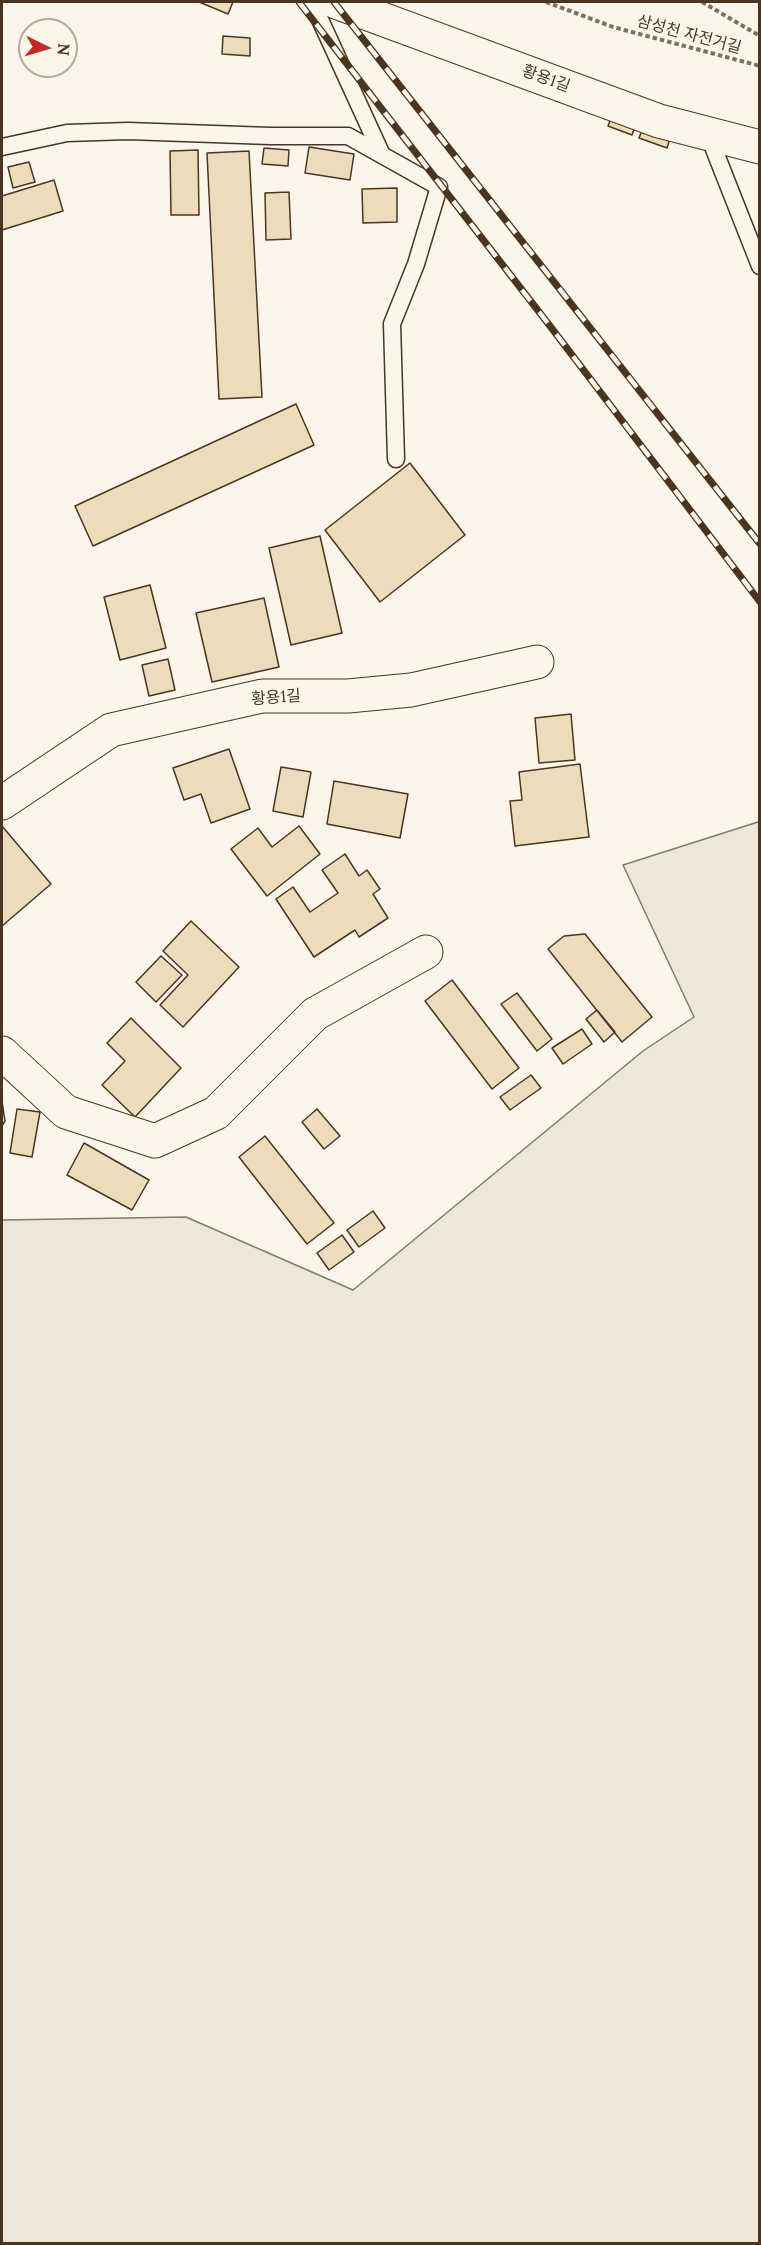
<!DOCTYPE html>
<meta charset="utf-8">
<style>
body{margin:0}
#map{position:relative;width:761px;height:2245px;overflow:hidden;background:#fbf6e9;font-family:Lora,serif}
canvas{display:block}
.frame{position:absolute;inset:0;border:3px solid #4a3520;pointer-events:none}
.north{position:absolute;left:18px;top:18px;width:60px;height:60px;box-sizing:border-box;background:#fbf6e9;border:2px solid #b4a999;border-radius:50%;rotate:95deg;font-size:16px;font-weight:700;line-height:24px;text-align:center;color:#4a3520}
.north::after{content:'';display:block;margin:auto;width:21px;height:27px;background:#c62828;clip-path:polygon(50% 0,100% 100%,50% 72%,0 100%)}
</style>
<div id="map">
<canvas width="761" height="2245"></canvas>
<div class="frame"></div>
<div class="north">N</div>
</div>
<script>
const ctx = document.querySelector('canvas').getContext('2d');
ctx.lineJoin = 'round';
function fill(path, color) { ctx.fillStyle = color; ctx.fill(path, 'evenodd'); }
const poly = rows => new Path2D(rows.map(r => 'M' + r).join(''));
function trace(path, color, width, dash) { ctx.strokeStyle = color; ctx.lineWidth = width; ctx.lineCap = dash ? 'butt' : 'round'; ctx.setLineDash(dash || []); ctx.stroke(path); }
function write(font, color, halo, rows, align = 'center') {
  ctx.font = font + ' Lora,"Noto Sans KR",serif'; ctx.lineWidth = 4.5; ctx.setLineDash([]); ctx.textBaseline = 'middle'; ctx.strokeStyle = halo; ctx.fillStyle = color; for (const [text, x, y, turn = 0] of rows) {
    ctx.save(); ctx.translate(x, y); ctx.rotate((+turn || 0) * Math.PI / 180); ctx.textAlign = isNaN(turn) ? turn : align; if (halo) ctx.strokeText(text, 0, 0); ctx.fillText(text, 0, 0); ctx.restore();
  }
}
const green = poly([
 [758,822,760,823,759,2243,2,2243,2,1222,3,1220,186,1217,353,1290,643,1051,694,1017,623,865,758,822]
]);
fill(green, '#ede6d9');
trace(green, '#887966', 1.5);
const building = poly([
 [199,2,233,2,228,14,199,2],
 [223,36,250,38,250,56,222,54,223,36],
 [612,115,636,124,632,135,608,126,612,115],
 [644,125,671,135,667,148,639,138,644,125],
 [309,147,354,154,350,180,305,173,309,147],
 [264,148,289,150,288,166,262,164,264,148],
 [198,150,199,215,171,215,170,151,198,150],
 [249,151,262,397,219,399,207,153,249,151],
 [29,162,35,182,13,188,8,167,29,162],
 [54,180,63,211,2,230,2,196,54,180],
 [397,188,397,222,363,223,362,189,397,188],
 [289,192,291,239,266,240,265,193,289,192],
 [296,404,314,445,93,546,75,506,296,404],
 [410,463,465,535,380,602,325,530,410,463],
 [320,536,342,633,291,645,269,548,320,536],
 [150,585,166,648,120,660,104,597,150,585],
 [264,598,279,667,212,682,196,613,264,598],
 [168,659,175,690,149,696,142,665,168,659],
 [571,714,575,760,539,763,535,718,571,714],
 [229,749,250,809,211,823,201,794,184,800,173,768,229,749],
 [580,764,589,837,515,846,510,801,522,800,519,772,580,764],
 [281,767,311,772,303,817,273,811,281,767],
 [334,781,408,794,400,838,327,824,334,781],
 [2,826,51,884,2,926,2,826],
 [299,826,320,854,267,896,231,849,258,828,272,847,299,826],
 [345,854,359,876,367,870,380,889,373,894,388,918,359,937,355,930,314,957,276,899,293,887,310,912,338,893,322,870,345,854],
 [191,921,239,967,183,1027,160,1005,188,975,163,951,191,921],
 [585,934,652,1017,622,1042,548,949,564,936,585,934],
 [161,956,182,975,156,1002,136,982,161,956],
 [452,980,519,1068,492,1089,425,1001,452,980],
 [517,993,552,1039,537,1051,501,1004,517,993],
 [597,1010,615,1032,604,1042,586,1019,597,1010],
 [131,1018,181,1068,135,1117,102,1085,125,1061,107,1043,131,1018],
 [582,1029,592,1044,563,1064,552,1048,582,1029],
 [531,1075,541,1088,510,1110,500,1097,531,1075],
 [2,1101,5,1121,2,1126,2,1101],
 [17,1109,40,1112,32,1157,10,1153,17,1109],
 [317,1109,340,1136,324,1149,302,1122,317,1109],
 [265,1136,334,1223,307,1244,239,1157,265,1136],
 [84,1143,149,1180,132,1210,67,1175,84,1143],
 [373,1211,385,1228,359,1247,347,1230,373,1211],
 [342,1235,354,1252,329,1270,317,1253,342,1235]
]);
fill(building, '#ecdcbc');
trace(building, '#4a3520', 1.5);
const service = poly([
 [312,2,382,155],
 [708,134,760,266],
 [2,147,67,133,128,131,270,136,348,136,439,187,416,264,392,324,396,459]
]);
const minor = poly([
 [336,2,659,121,760,147],
 [2,803,111,730,262,696,348,696,411,690,537,662],
 [2,1053,66,1112,155,1141,216,1113,315,1014,426,952]
]);
trace(service, '#4a3520', 19);
trace(minor, '#4a3520', 35);
trace(poly([
 [546,2,613,27,760,66],
 [702,2,760,36]
]), '#7f6f5c', 4, [4.5, 3]);
trace(service, '#fbf6e9', 16);
trace(minor, '#fbf6e9', 33);
const rail = poly([
 [299,2,550,326,760,602],
 [334,2,760,544]
]);
trace(rail, '#4a3520', 7);
trace(rail, '#fbf6e9', 4.5, [14]);
write('16px', '#4a3520', '#fbf6e9', [
 ["삼성천 자전거길",689,35,15],
 ["황용1길",546,79,20],
 ["황용1길",276,698,-4]
]);
</script>
